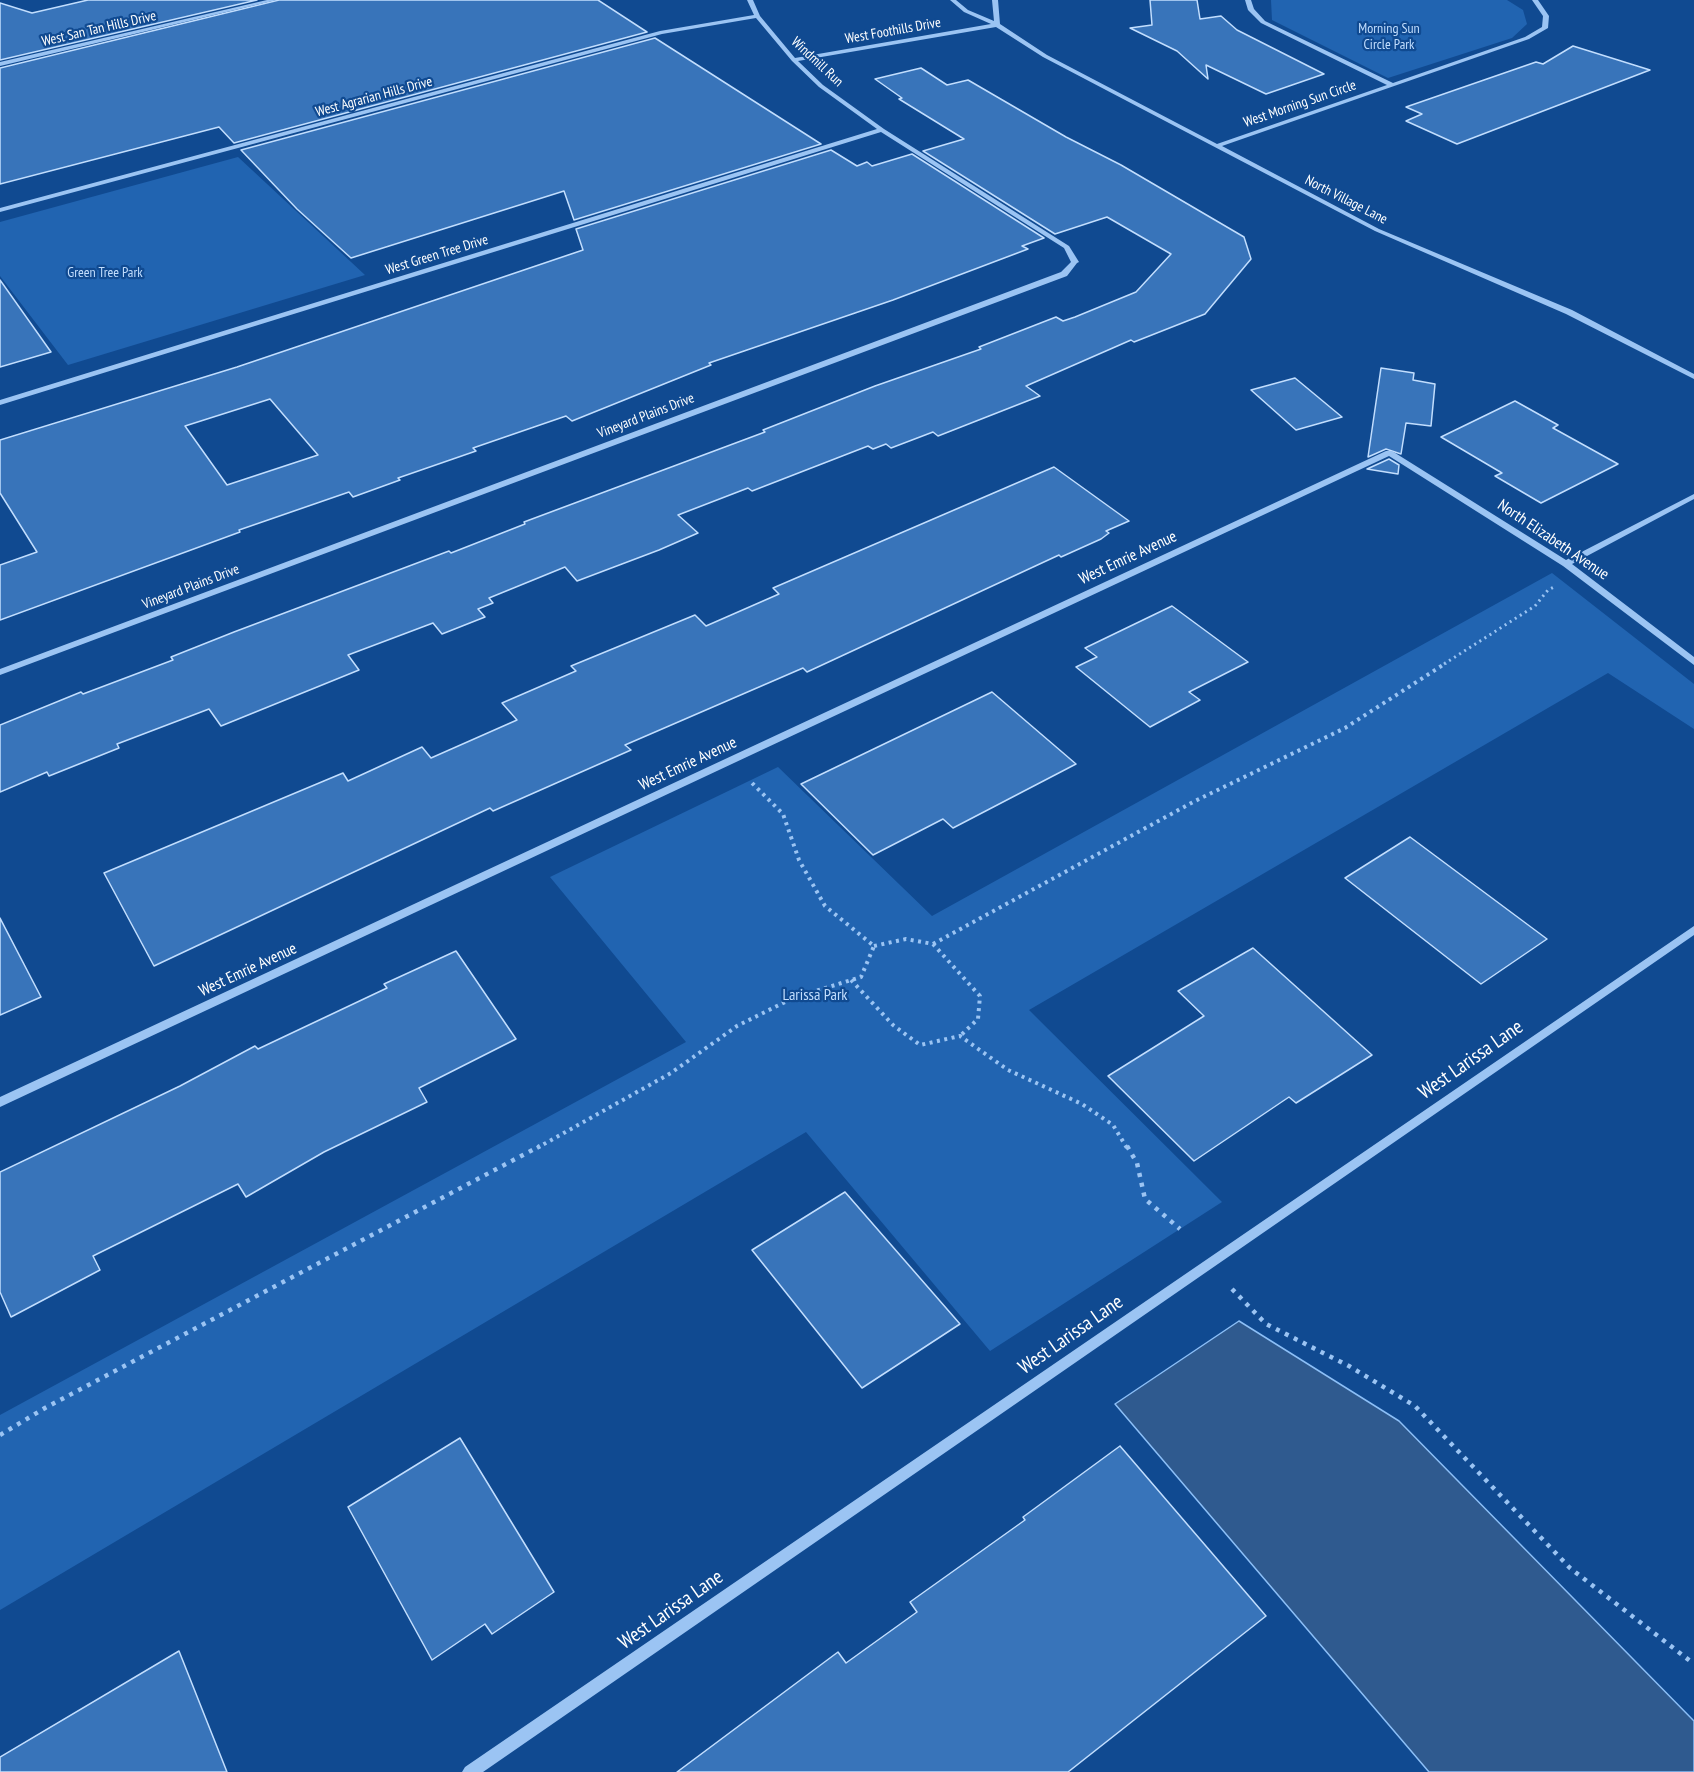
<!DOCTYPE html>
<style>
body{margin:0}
canvas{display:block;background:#104a91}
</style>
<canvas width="1694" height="1772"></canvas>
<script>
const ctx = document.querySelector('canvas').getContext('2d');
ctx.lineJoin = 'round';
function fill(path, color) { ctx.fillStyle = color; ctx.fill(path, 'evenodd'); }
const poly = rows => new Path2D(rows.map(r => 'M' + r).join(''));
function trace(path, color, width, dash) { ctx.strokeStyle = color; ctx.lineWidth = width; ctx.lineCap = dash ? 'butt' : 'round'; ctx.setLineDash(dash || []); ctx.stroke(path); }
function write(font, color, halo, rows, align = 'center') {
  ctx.font = font + ' "PT Sans Narrow",sans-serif'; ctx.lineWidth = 4.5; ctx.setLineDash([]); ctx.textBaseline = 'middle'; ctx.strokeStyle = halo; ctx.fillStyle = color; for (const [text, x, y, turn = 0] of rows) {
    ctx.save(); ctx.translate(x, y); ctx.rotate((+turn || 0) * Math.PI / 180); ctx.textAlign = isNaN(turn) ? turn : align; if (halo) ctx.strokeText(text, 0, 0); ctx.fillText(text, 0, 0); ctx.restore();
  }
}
fill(poly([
 [1271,0,1507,0,1523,10,1527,24,1512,38,1388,78,1272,20],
 [238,157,365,275,68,365,0,276,0,222],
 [1552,573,1694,684,1694,729,1608,673,1029,1010,1222,1202,990,1351,806,1132,0,1610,0,1415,686,1042,550,877,778,767,932,916]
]), '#2164b1');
const water = poly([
 [1239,1321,1399,1421,1694,1721,1694,1772,1429,1772,1115,1404,1239,1321]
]);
fill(water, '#2f5a8f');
trace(water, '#8cbff7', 1.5);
const building = poly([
 [88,0,257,0,0,60,0,3,32,13,88,0],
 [279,0,598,0,647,32,234,143,219,127,0,184,0,68,279,0],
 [1150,0,1197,0,1200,19,1221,16,1237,30,1324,74,1266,94,1206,65,1208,79,1177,51,1130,28,1152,25,1150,0],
 [655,38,821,144,574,220,564,191,351,258,297,209,241,150,655,38],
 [1573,46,1650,70,1457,144,1406,121,1422,114,1406,107,1536,62,1543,64,1573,46],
 [921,68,947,85,968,80,1066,137,1121,165,1244,237,1251,259,1205,314,1134,342,1131,340,1026,386,1040,396,938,436,933,432,891,448,886,444,873,449,868,446,752,491,748,488,678,515,698,533,659,550,577,581,565,567,489,598,493,603,478,609,485,617,442,634,433,623,348,655,359,670,221,726,209,709,117,744,119,748,49,776,47,772,0,792,0,725,81,692,83,694,173,660,171,657,234,632,449,551,451,553,525,524,524,522,765,432,763,430,875,386,981,349,979,347,1056,317,1063,321,1075,317,1136,292,1171,254,1107,217,1055,234,923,151,964,139,899,99,902,98,875,79,921,68],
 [831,150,857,166,867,162,872,166,912,154,1044,238,1022,246,1028,249,893,300,709,363,711,365,572,421,566,416,473,448,476,451,398,478,400,480,353,497,349,492,239,530,240,532,0,620,0,565,37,552,0,493,0,440,237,367,583,250,576,229,831,150],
 [270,399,318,455,227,485,185,426,270,399],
 [0,280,51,352,0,367,0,280],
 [1381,368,1414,373,1413,380,1435,384,1431,426,1406,423,1401,454,1386,449,1368,457,1381,368],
 [1295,378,1342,417,1296,430,1251,390,1295,378],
 [1515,401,1558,425,1553,428,1618,464,1541,503,1495,476,1502,473,1441,437,1515,401],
 [1389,459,1399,465,1398,474,1367,469,1389,459],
 [1054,467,1129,521,1106,531,1109,533,1101,539,1061,557,1059,555,807,672,803,668,625,745,631,750,493,811,490,808,154,966,104,873,343,773,348,781,422,747,431,758,517,720,502,703,576,671,571,666,695,615,706,626,779,594,773,588,1054,467],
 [1172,606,1248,662,1189,692,1200,700,1150,727,1076,667,1097,657,1085,648,1172,606],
 [992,692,1076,764,953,828,943,819,873,855,801,784,992,692],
 [1410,837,1547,939,1481,984,1345,878,1410,837],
 [0,918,41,997,0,1015,0,918],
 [1253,948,1372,1055,1296,1103,1289,1097,1194,1161,1108,1076,1204,1016,1178,991,1253,948],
 [456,951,516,1039,419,1088,427,1102,324,1152,246,1197,238,1184,93,1256,100,1270,11,1317,0,1292,0,1172,180,1086,255,1046,258,1049,387,988,384,984,456,951],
 [845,1192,960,1324,862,1388,752,1250,845,1192],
 [460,1438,554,1592,492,1634,485,1624,432,1660,348,1507,460,1438],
 [1120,1446,1266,1616,1068,1772,677,1772,838,1652,846,1663,917,1612,910,1602,1025,1520,1023,1517,1120,1446],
 [179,1651,227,1772,0,1772,0,1757,179,1651]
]);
fill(building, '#3874ba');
trace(building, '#c2defe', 1.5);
trace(poly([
 [1444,664,1535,606,1548,590,1554,587]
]), '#9bc4f3', 3, [2, 4]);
trace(poly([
 [933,944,1195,801,1345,728,1446,663],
 [874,946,906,939,933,944,980,996,978,1019,960,1036],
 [851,980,893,1025,920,1045,960,1036,1008,1070,1082,1104,1113,1125,1127,1148],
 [537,1148,671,1073,737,1026,793,998,861,977,874,946,825,906,799,860,783,814,750,781]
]), '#9bc4f3', 4, [3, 4.5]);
trace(poly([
 [1127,1146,1137,1163,1145,1199,1180,1229],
 [1232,1289,1266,1324,1349,1366,1415,1406,1570,1568,1694,1664],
 [0,1435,45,1408,540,1146]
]), '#9bc4f3', 4.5, [4, 6]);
fill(poly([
 [267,0,277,0,0,66,0,62,267,0],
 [747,0,753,0,760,16,795,58,991,24,964,12,950,0,956,0,968,10,994,21,992,0,998,0,1000,24,1047,55,1217,144,1387,85,1261,23,1248,10,1245,0,1251,0,1254,9,1265,21,1393,83,1525,37,1542,27,1543,16,1532,0,1538,0,1549,16,1548,28,1529,39,1222,146,1379,229,1572,310,1694,374,1694,379,1566,314,1375,231,1043,57,996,27,798,61,823,85,884,129,1069,246,1079,262,1077,263,1067,276,0,675,0,669,1061,272,1071,262,1064,248,881,132,0,405,0,400,877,129,819,87,792,61,756,18,662,34,0,212,0,208,660,31,754,15,747,0],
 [1386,451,1392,451,1566,560,1694,494,1694,499,1572,564,1694,657,1694,665,1563,566,1389,456,0,1107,0,1097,1386,451],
 [1694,926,1694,935,483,1772,462,1772,465,1767,1694,926]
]), '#9bc4f3');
write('14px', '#fff', '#104a91', [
 ["West San Tan Hills Drive",99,29,-13],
 ["West Foothills Drive",893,31,-10],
 ["Windmill Run",817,62,43],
 ["West Agrarian Hills Drive",374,97,-15],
 ["West Morning Sun Circle",1300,104,-19],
 ["North Village Lane",1346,200,27],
 ["West Green Tree Drive",437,255,-17],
 ["Vineyard Plains Drive",646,416,-21],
 ["Vineyard Plains Drive",191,587,-21]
]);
write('14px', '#c2defe', '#104a91', [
 ["Morning Sun",1389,29],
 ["Circle Park",1389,45],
 ["Green Tree Park",105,273]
]);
write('16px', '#fff', '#104a91', [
 ["North Elizabeth Avenue",1553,540,34],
 ["West Emrie Avenue",1128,558,-25],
 ["West Emrie Avenue",688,764,-25],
 ["West Emrie Avenue",248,970,-25]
]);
write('16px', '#c2defe', '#104a91', [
 ["Larissa Park",815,995]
]);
write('20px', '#fff', '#104a91', [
 ["West Larissa Lane",1471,1060,-35],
 ["West Larissa Lane",1071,1335,-35],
 ["West Larissa Lane",671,1610,-35]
]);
</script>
